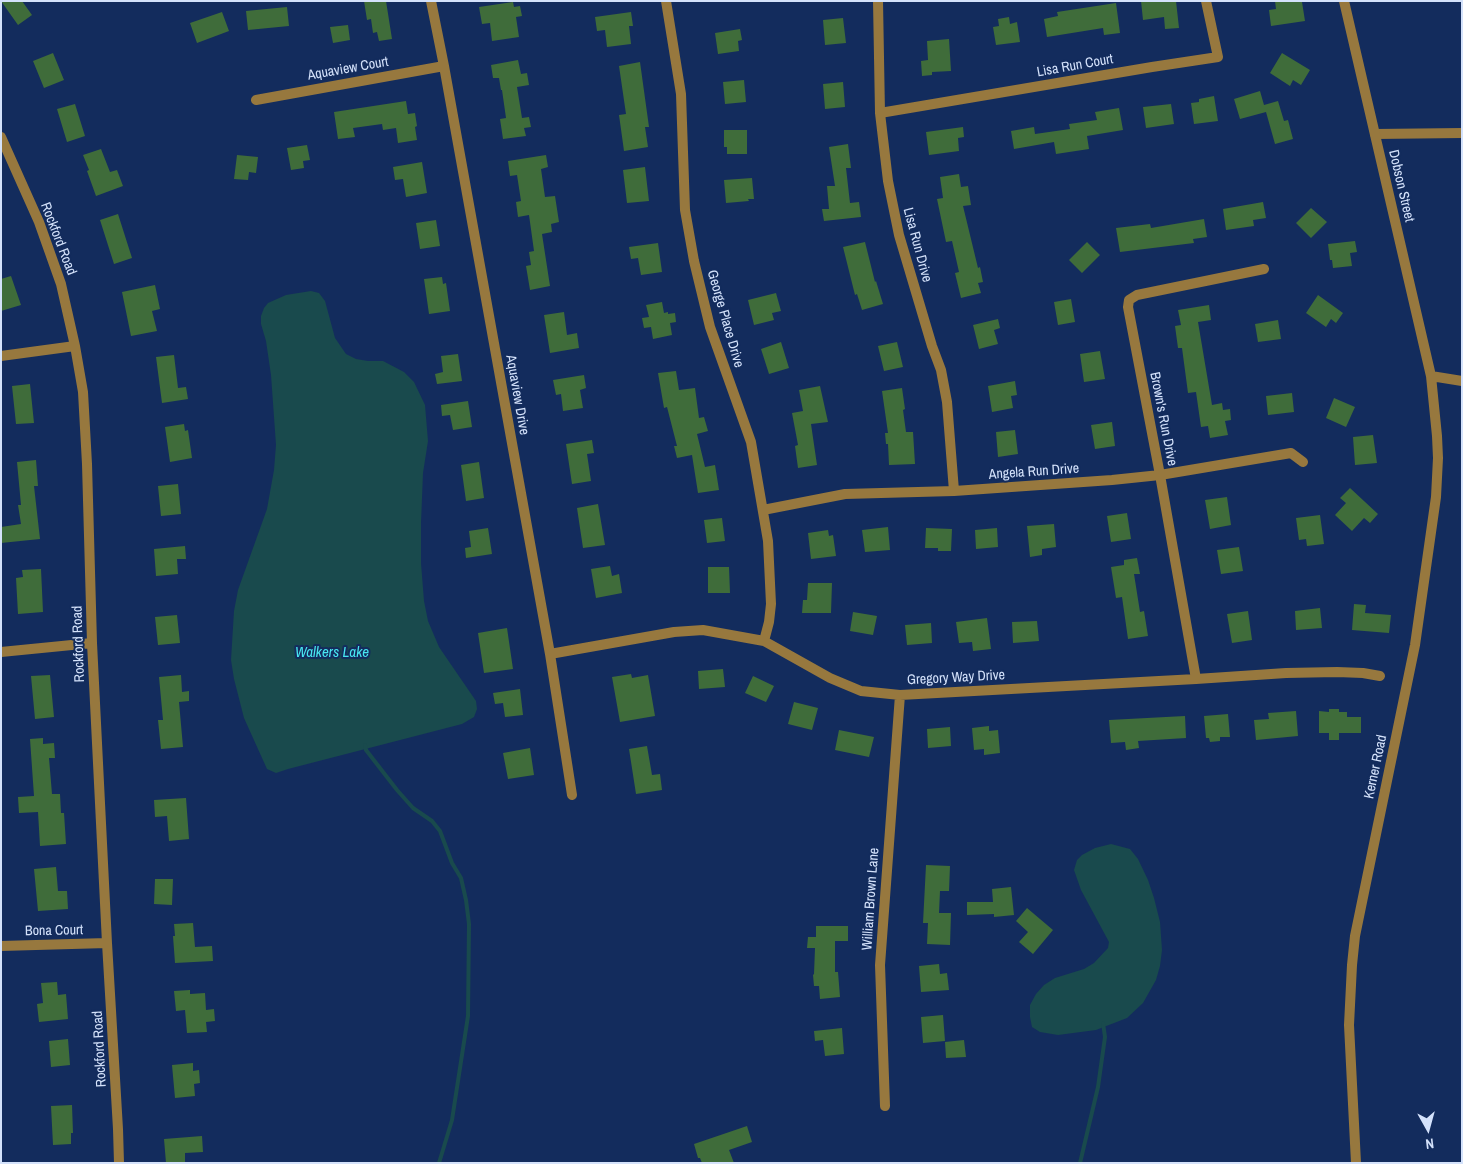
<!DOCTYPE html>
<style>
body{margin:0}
#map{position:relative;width:1463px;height:1164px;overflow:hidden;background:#132c5d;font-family:"Archivo Narrow",sans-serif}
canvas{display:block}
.frame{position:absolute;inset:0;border:2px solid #d4e2fb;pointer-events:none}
.north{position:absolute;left:1403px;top:1104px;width:50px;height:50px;-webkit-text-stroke:4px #132c5d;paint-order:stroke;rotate:173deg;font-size:14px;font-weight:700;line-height:20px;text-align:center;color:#d4e2fb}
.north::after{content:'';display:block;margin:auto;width:18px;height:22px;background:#d4e2fb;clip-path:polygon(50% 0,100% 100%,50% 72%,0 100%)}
</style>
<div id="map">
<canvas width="1463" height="1164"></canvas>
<div class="frame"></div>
<div class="north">N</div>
</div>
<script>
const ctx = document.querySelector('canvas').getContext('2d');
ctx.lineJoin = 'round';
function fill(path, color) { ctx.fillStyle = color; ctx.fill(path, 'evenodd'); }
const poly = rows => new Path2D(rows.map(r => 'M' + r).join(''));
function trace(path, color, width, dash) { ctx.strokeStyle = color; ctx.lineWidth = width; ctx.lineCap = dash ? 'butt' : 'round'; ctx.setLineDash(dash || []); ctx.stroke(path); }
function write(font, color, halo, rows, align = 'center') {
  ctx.font = font + ' "Archivo Narrow",sans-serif'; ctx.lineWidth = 4; ctx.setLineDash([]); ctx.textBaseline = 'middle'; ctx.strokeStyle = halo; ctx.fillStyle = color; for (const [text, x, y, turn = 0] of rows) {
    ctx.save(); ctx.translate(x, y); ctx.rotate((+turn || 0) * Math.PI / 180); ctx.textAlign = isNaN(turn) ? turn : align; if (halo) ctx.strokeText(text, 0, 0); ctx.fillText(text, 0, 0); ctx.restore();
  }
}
fill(poly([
 [311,291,319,293,325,301,335,338,346,354,356,359,368,361,383,361,404,372,414,382,425,405,428,441,423,473,421,523,421,563,424,601,428,621,439,647,476,701,477,709,474,717,462,724,288,769,276,773,267,769,244,718,234,679,231,660,234,611,238,590,267,509,274,470,276,445,271,375,266,341,261,324,261,316,264,308,268,303,286,295],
 [1111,844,1130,849,1138,859,1148,880,1154,898,1160,922,1162,950,1160,966,1156,980,1143,1003,1127,1018,1096,1030,1058,1035,1040,1032,1032,1027,1030,1017,1030,1005,1036,994,1044,985,1055,978,1084,969,1094,963,1108,948,1109,942,1081,890,1074,870,1077,860,1082,855,1095,848]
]), '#194a4d');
trace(poly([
 [365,745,366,750,397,790,413,808,432,821,440,831,452,863,461,878,466,900,469,924,468,1016,452,1120,439,1163],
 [1080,1163,1098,1087,1105,1037,1103,1023]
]), '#194a4d', 4);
fill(poly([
 [1,1,22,1,32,15,18,25],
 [364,1,386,1,392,39,379,41,377,32,373,33,371,19,367,20],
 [1141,1,1176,1,1179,28,1165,29,1164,17,1143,20],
 [1275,1,1302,2,1305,21,1271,26,1269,10,1276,9],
 [513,2,514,7,520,6,522,16,516,17,519,37,492,41,490,23,482,24,479,7],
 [1116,3,1120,33,1104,35,1103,28,1047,37,1044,19,1058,16,1057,12],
 [287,7,289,26,248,30,246,11],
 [222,12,229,31,197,43,190,23],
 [631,12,633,26,629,26,631,44,607,47,605,30,597,31,595,17],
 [1009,17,1010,24,1017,22,1020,42,996,45,993,27,999,26,998,19],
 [843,18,846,43,825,45,823,20],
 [348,25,350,40,333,43,330,27],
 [740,29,742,40,738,41,739,51,718,54,715,33],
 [949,39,951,71,932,72,932,75,922,76,921,61,928,60,927,41],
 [53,53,64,80,44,88,33,61],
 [1282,53,1310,70,1301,85,1293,80,1290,86,1270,73],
 [518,60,521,74,527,73,529,85,517,87,522,118,529,117,531,127,524,128,526,136,503,139,500,119,506,118,502,90,501,90,499,78,493,78,491,65],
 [640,62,649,127,645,127,648,147,624,151,619,115,626,114,619,66],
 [744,80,746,102,725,104,723,82],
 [843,82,845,107,825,109,823,84],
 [1260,91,1264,105,1278,101,1284,121,1288,120,1293,139,1275,144,1266,112,1240,119,1234,99],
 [1214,96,1218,121,1194,124,1191,103,1199,102,1199,99],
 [406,101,408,114,415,113,417,126,415,127,417,140,398,143,396,128,383,130,382,124,353,128,355,137,338,139,334,112],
 [75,104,85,136,67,142,57,109],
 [1171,104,1174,124,1146,128,1143,107],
 [1119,108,1123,130,1087,136,1089,149,1056,154,1054,142,1014,149,1011,131,1034,127,1035,134,1070,129,1069,124,1097,120,1095,112],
 [963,127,964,137,958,138,959,151,929,155,926,132],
 [724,130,747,130,747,154,727,154,727,147,724,147],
 [848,144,851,168,846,168,850,203,859,202,861,217,824,221,822,209,829,209,827,186,835,186,829,147],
 [307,145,310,160,303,161,304,168,291,170,287,148],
 [101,149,110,172,117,170,123,186,96,196,87,171,89,170,83,155],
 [237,155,258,157,256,173,249,172,248,180,234,179],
 [546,155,548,167,541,169,545,197,555,196,559,222,551,224,552,232,542,234,550,286,530,290,526,266,531,265,529,252,534,251,529,215,518,217,516,202,521,201,517,175,510,176,508,161],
 [422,162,427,193,406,197,403,179,395,180,393,167],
 [645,167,649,201,627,203,623,170],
 [959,174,961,187,968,186,971,205,963,206,978,268,980,267,983,282,978,283,981,293,961,298,955,273,959,272,952,241,946,242,937,199,943,198,940,177],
 [752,178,754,199,748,199,749,201,726,203,724,180],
 [1263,202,1266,218,1253,220,1254,226,1226,230,1223,209],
 [1311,208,1327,222,1311,238,1296,223],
 [118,214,132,258,114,264,100,220],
 [1204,219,1207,237,1193,239,1194,243,1120,252,1116,228,1150,224,1151,228],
 [436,220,440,246,420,249,416,223],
 [1355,241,1357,252,1350,253,1352,266,1333,268,1332,260,1330,260,1328,244],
 [865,242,875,282,876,281,883,304,862,310,857,294,855,295,843,247],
 [1087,242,1100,255,1082,273,1069,260],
 [658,243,662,272,641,275,638,258,631,259,629,247],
 [11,276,21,305,1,311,1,279],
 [442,277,443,284,446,283,450,311,429,314,424,279],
 [155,285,160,309,152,311,157,331,131,336,122,292],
 [776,293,781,311,772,313,774,320,754,325,748,300],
 [1318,295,1343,313,1336,323,1331,319,1326,327,1306,313],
 [1071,299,1075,322,1058,325,1054,302],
 [662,302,664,313,668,312,668,314,675,313,676,322,670,323,672,335,653,339,651,327,644,328,642,318,649,317,646,305],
 [1209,305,1211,320,1198,322,1212,405,1222,403,1223,410,1230,409,1231,420,1225,421,1228,435,1210,438,1208,426,1201,427,1196,392,1188,393,1182,348,1178,348,1175,326,1181,325,1178,310],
 [564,312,567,335,577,333,579,348,550,353,544,315],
 [998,319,1000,328,994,330,998,344,979,349,973,325],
 [1278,320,1281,339,1258,342,1255,324],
 [781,342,789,368,769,374,761,349],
 [897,342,903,367,884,371,878,346],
 [1100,351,1105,379,1084,382,1080,354],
 [458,354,462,381,437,384,435,374,443,372,441,356],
 [174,355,178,388,186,387,188,399,162,403,156,357],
 [676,371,679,390,695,388,699,418,704,417,708,431,697,434,705,467,715,465,719,490,698,493,692,455,677,458,674,446,677,446,667,407,664,408,658,373],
 [584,375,586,388,580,390,583,408,563,411,561,394,556,395,553,380],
 [1015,381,1017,395,1011,396,1013,408,992,412,988,386],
 [30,384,34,423,16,424,12,386],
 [820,386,828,422,811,424,817,465,798,468,795,446,798,445,792,413,803,411,799,390],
 [902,388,905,409,903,410,906,432,913,432,915,464,889,465,888,444,886,444,885,433,888,433,882,391],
 [1292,393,1294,412,1268,415,1266,396],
 [1334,398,1355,407,1346,427,1326,418],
 [468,401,472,427,453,430,450,415,442,416,441,405],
 [1112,422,1115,446,1095,449,1091,425],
 [184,424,185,431,188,430,192,458,170,462,165,427],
 [1015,430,1018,454,998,457,996,432],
 [1373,435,1377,463,1355,465,1353,437],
 [592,440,594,453,587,454,591,481,572,484,566,444],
 [36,460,38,486,34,486,40,539,1,543,1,527,21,524,18,505,21,505,17,462],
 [479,462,484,498,466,501,461,465],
 [178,484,181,514,161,516,158,486],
 [1350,488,1378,514,1370,523,1364,518,1352,531,1335,515,1346,503,1340,498],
 [1227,497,1231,525,1210,529,1205,500],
 [598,504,605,545,583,548,577,508],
 [1127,513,1131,539,1111,542,1107,516],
 [1320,515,1324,544,1307,546,1306,539,1299,540,1296,518],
 [722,518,725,541,707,543,704,520],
 [1054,524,1056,547,1042,549,1042,555,1030,557,1027,526],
 [888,527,890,550,865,552,862,530],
 [488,528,492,554,466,558,465,548,471,547,469,531],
 [926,528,952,529,951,551,938,551,938,548,925,548],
 [997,528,998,547,976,549,975,530],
 [828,530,829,536,833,535,836,556,811,559,808,533],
 [185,546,186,559,177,559,178,574,156,576,154,549],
 [1239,547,1243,571,1221,574,1217,550],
 [1137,558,1140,574,1134,574,1140,612,1144,611,1148,636,1128,639,1122,597,1116,598,1111,567,1124,565,1124,560],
 [610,566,612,576,619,574,622,593,596,598,591,569],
 [708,567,729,567,730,593,708,593],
 [41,569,43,612,18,614,16,578,23,577,22,570],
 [808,583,832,583,831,613,802,613,803,600,807,600],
 [1354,604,1366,605,1365,613,1391,615,1389,633,1352,630],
 [1320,608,1322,628,1296,630,1295,611],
 [1248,611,1252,640,1232,643,1227,614],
 [853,612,877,616,873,635,850,631],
 [177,615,180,643,158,645,155,617],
 [987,618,991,649,973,651,972,642,959,643,956,622],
 [1037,621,1039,641,1013,643,1012,622],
 [931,623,932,643,907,645,905,625],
 [507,628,513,669,484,673,478,633],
 [723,669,725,687,699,689,698,671],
 [631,674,632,678,648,675,655,716,620,722,612,677],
 [50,675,54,717,35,719,31,676],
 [181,675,182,692,189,691,189,701,179,702,183,747,161,749,158,720,163,720,159,677],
 [753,676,774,686,766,702,745,693],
 [520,689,523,715,505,717,503,703,495,704,493,693],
 [794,702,818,708,812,730,788,724],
 [1329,709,1339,709,1339,712,1347,712,1347,717,1361,717,1361,733,1339,733,1339,740,1329,740,1329,733,1319,733,1319,711,1329,712],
 [1296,711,1298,736,1256,740,1254,720,1269,719,1268,713],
 [1228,714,1230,737,1220,737,1220,741,1210,742,1209,738,1206,738,1204,716],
 [1185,716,1186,738,1138,741,1139,748,1126,750,1125,742,1111,743,1109,720],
 [989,726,989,731,998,730,1000,753,984,755,984,749,974,750,972,728],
 [950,727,951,746,928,748,927,729],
 [839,730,874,737,869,757,835,750],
 [43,738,43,744,54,743,55,758,49,758,52,794,60,794,61,813,64,813,66,844,40,846,38,812,19,813,18,797,34,796,30,739],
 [647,746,652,775,660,774,662,790,636,794,629,749],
 [530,748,534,775,508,779,503,753],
 [186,798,189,839,169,841,167,816,155,817,154,800],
 [926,865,950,866,949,891,940,891,939,913,951,913,950,945,927,944,928,923,923,923],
 [56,867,58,891,67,891,68,909,38,911,34,869],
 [155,879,173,879,172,905,154,904],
 [1011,887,1014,915,994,917,994,914,967,915,967,902,993,902,992,889],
 [1027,908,1053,930,1033,954,1019,942,1028,932,1016,921],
 [193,923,195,947,212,946,213,961,175,963,173,936,175,936,174,924],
 [816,926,848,926,848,941,835,941,835,972,838,972,840,997,820,999,819,986,814,986,813,975,814,974,815,948,807,948,808,937,816,937],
 [939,964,940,974,947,973,949,990,921,992,919,966],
 [57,982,58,995,66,994,68,1019,39,1022,37,1004,43,1003,41,983],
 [190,990,190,994,205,993,206,1010,214,1009,215,1021,206,1022,207,1032,187,1033,185,1010,176,1011,174,991],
 [943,1015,945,1041,923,1043,921,1017],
 [842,1028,844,1054,825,1056,823,1040,815,1041,814,1031],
 [68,1039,70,1065,51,1067,49,1041],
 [964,1040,966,1057,946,1058,945,1042],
 [193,1063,193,1071,199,1070,200,1083,194,1084,195,1096,175,1098,172,1065],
 [72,1105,73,1133,71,1133,71,1144,53,1145,51,1106],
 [747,1126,752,1142,729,1150,734,1163,702,1163,700,1158,698,1158,694,1144],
 [202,1136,203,1152,185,1153,185,1163,166,1163,164,1139]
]), '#3f6c3a');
trace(poly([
 [431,1,444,66,550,654,572,795],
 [666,1,681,94,685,210,694,261,710,327,751,442,768,541,771,604,769,622,764,641],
 [878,1,880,113,888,181,899,235,932,346,941,370,947,402,954,491],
 [256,100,444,66],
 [880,113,1152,67,1218,57,1206,1],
 [1375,134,1462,133],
 [1,137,39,222,61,284,75,346,83,392,87,464,92,643,107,943,118,1129,119,1163],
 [1,356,75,346],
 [763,510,845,494,954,491,1112,480,1160,475,1291,453,1303,462],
 [1,652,92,643],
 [550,654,674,632,703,630,764,641,830,678,861,691,900,695,1196,679,1286,673,1337,672,1363,673,1380,676],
 [1196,679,1160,475,1128,307,1129,300,1137,295,1264,269],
 [1,946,107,943],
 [885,1106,880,965,900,695]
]), '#97783e', 10);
trace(poly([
 [1344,1,1431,376,1437,436,1438,458,1436,497,1415,645,1355,936,1352,965,1349,1025,1356,1163],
 [1431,376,1462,381]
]), '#97783e', 10);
write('14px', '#d4e2fb', '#132c5d', [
 ["Lisa Run Court",1075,66,-10],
 ["Aquaview Court",348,69,-10],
 ["Dobson Street",1401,186,77],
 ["Rockford Road",58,239,69],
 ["Lisa Run Drive",917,245,75],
 ["George Place Drive",725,319,74],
 ["Aquaview Drive",517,395,80],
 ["Brown's Run Drive",1163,419,79],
 ["Angela Run Drive",1034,472,-4],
 ["Rockford Road",79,644,-92],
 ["Gregory Way Drive",956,678,-3],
 ["Kerner Road",1376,767,-78],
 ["William Brown Lane",871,899,-86],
 ["Bona Court",54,931,-1],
 ["Rockford Road",100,1049,-93]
]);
write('italic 15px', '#48e5f0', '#132c5d', [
 ["Walkers Lake",332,653]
]);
</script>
